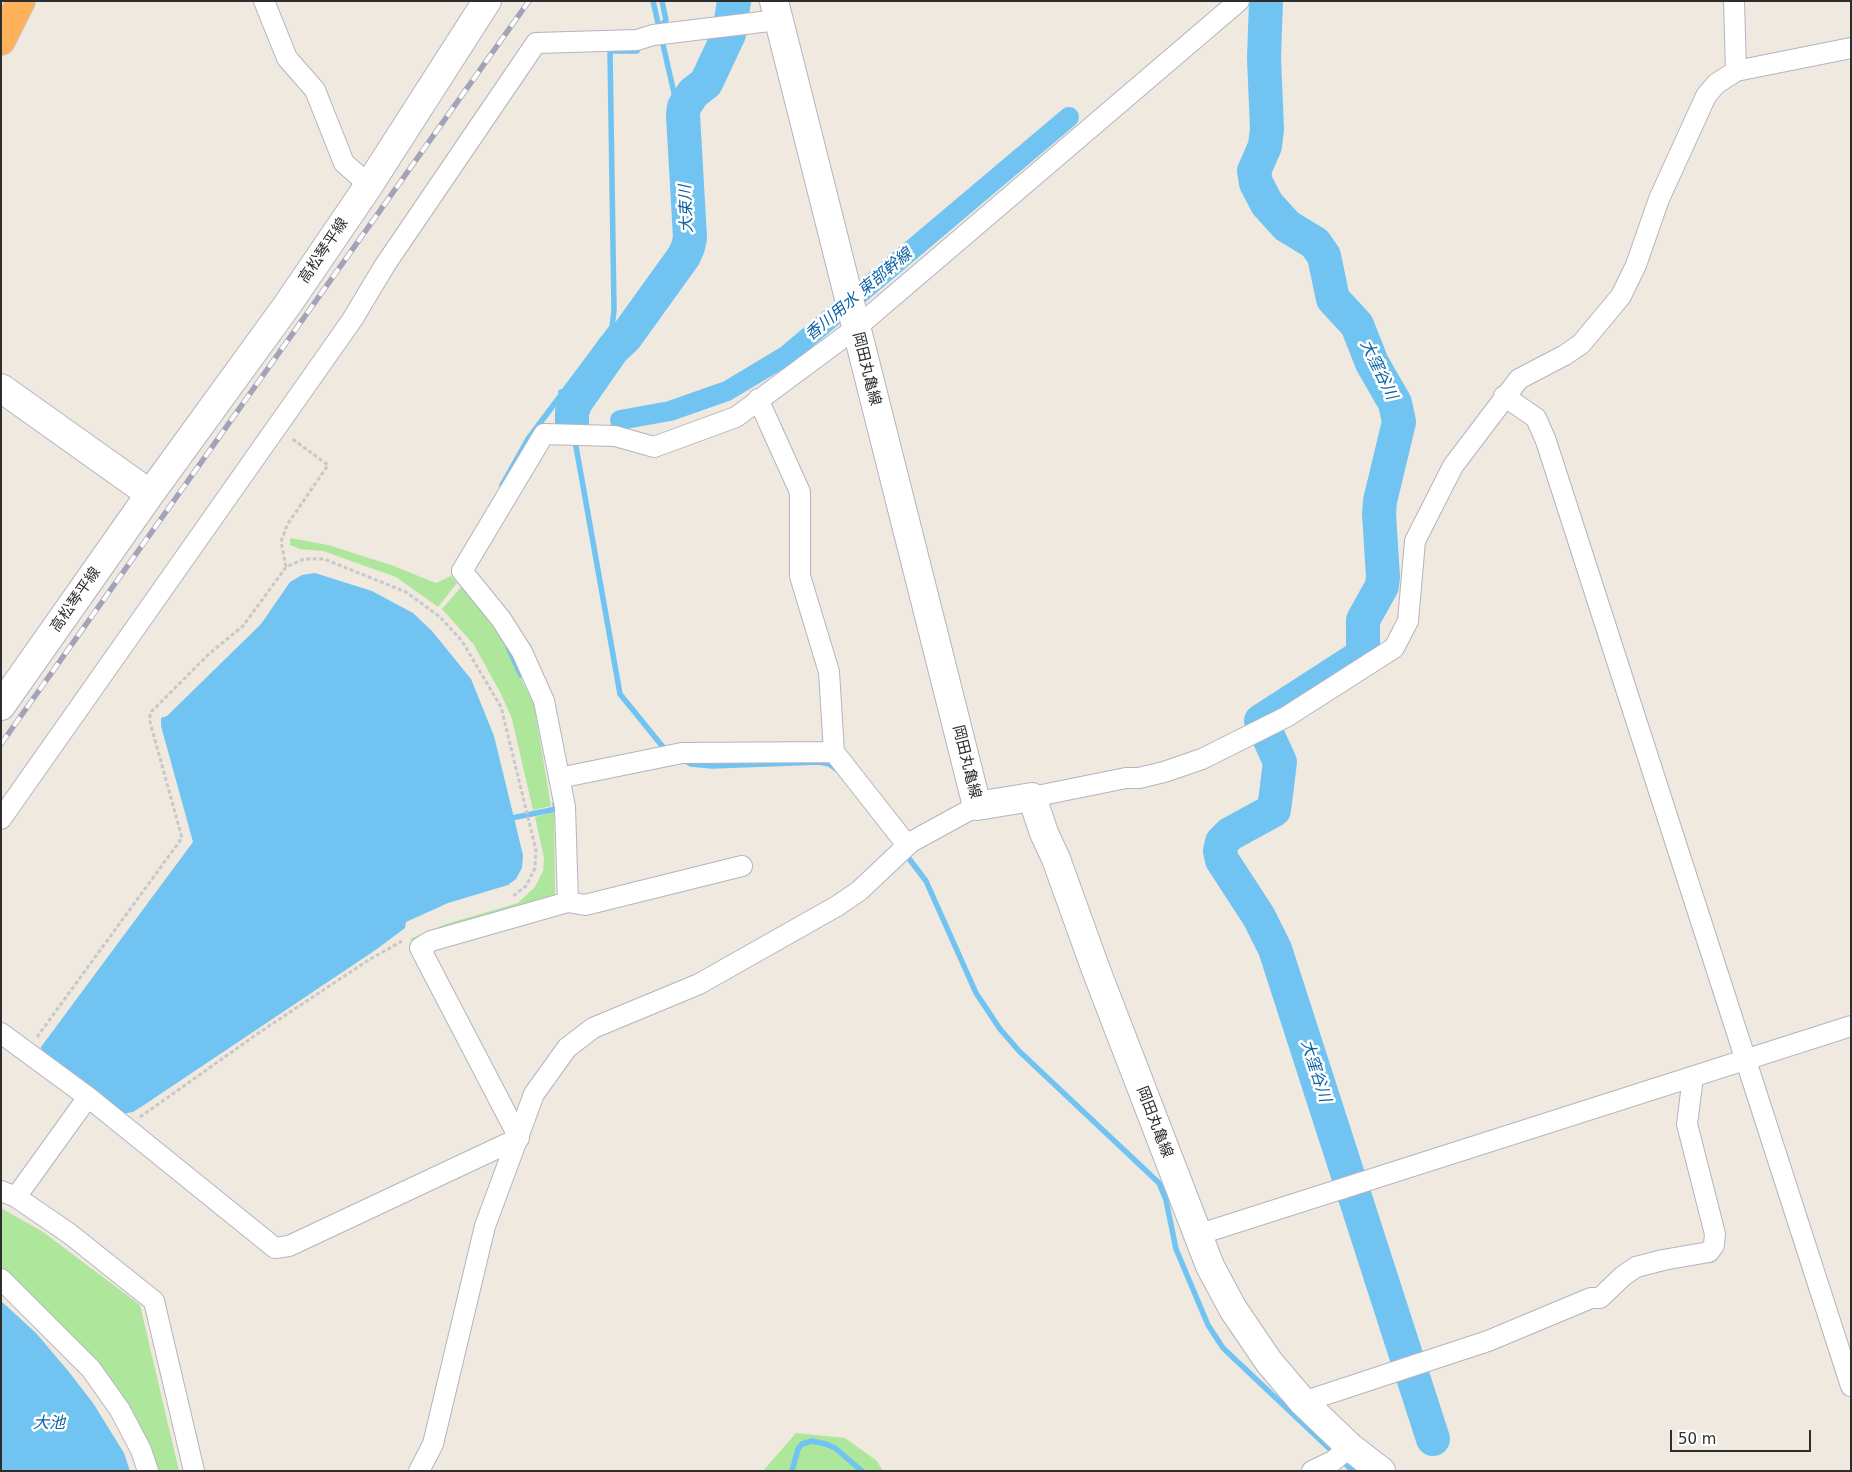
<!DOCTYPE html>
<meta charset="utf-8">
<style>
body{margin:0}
#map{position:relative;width:1852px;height:1472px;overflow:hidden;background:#efe9e0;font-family:"DejaVu Sans",sans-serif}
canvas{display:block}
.frame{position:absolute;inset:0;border:2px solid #2d2d2d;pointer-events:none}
.scale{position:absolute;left:1670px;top:1430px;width:141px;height:22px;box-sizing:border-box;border:2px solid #2d2d2d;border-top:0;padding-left:6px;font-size:15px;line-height:18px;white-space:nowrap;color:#2d2d2d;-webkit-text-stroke:4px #fff;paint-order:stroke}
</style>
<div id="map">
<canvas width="1852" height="1472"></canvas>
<div class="frame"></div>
<div class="scale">50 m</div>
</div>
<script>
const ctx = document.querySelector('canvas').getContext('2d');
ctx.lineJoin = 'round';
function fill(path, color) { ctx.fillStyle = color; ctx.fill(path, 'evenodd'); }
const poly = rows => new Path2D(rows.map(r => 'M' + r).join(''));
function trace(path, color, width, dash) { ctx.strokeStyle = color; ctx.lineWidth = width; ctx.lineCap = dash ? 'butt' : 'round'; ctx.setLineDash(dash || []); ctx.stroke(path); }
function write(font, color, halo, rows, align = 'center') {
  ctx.font = font + ' "DejaVu Sans","Noto Sans JP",sans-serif'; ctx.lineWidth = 5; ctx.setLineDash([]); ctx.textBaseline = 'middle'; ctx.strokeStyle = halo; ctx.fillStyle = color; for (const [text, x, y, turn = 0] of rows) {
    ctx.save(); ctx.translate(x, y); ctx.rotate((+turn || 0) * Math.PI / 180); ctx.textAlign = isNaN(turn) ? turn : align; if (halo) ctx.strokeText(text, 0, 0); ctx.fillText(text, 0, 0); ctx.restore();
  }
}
fill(poly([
 [290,538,328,545,391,565,436,583,451,576,457,583,438,607,396,577,323,551,300,549,290,545],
 [462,586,499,634,534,705,551,806,533,810,512,719,501,694,474,645,442,609],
 [554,812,555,893,550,901,412,941,410,939,446,924,518,903,535,887,543,871,544,858,535,817],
 [1,1208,43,1232,140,1305,179,1471,152,1471,137,1429,1,1274],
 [796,1433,845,1438,877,1461,883,1471,763,1471]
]), '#aee69b');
fill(poly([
 [315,573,372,591,413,613,432,631,471,679,494,736,523,855,522,868,516,879,508,885,448,903,406,922,405,928,377,949,144,1105,133,1112,122,1114,42,1053,41,1047,193,842,161,726,161,718,167,716,261,624,290,582,302,575],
 [1,1301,36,1333,69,1372,93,1403,124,1453,130,1471,1,1471]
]), '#71c4f2');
trace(poly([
 [659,29,666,20,662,1],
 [613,349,623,330,677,257,683,242,677,106,653,1],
 [561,392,576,402],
 [572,424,620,694,667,752],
 [502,485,528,439,612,327,614,311,610,51,637,51],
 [508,647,521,675],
 [684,760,691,764,712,766,819,762,829,764,839,771],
 [507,819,556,809,555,804],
 [904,852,926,881,976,993,1000,1029,1019,1051,1159,1183,1166,1200,1176,1249,1208,1325,1223,1348,1353,1471],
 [792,1471,798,1449,802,1444,812,1441,826,1444,835,1448,862,1471]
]), '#71c4f2', 5.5);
trace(poly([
 [620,420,670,411,727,391,787,355,1069,117]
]), '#71c4f2', 20);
trace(poly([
 [572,424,572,412,576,402,613,349,625,338,684,256,688,247,690,238,683,115,684,107,693,93,706,83,729,34,734,1],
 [1261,721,1360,657,1363,649,1363,620,1382,586,1383,577,1379,514,1380,501,1399,422,1395,403,1372,363,1357,325,1333,299,1324,256,1315,243,1287,226,1267,204,1256,183,1254,171,1265,146,1267,129,1264,58,1266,1],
 [1269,738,1280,762,1274,810,1230,834,1222,842,1220,851,1222,860,1259,917,1275,949,1433,1439]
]), '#71c4f2', 34);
const street = poly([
 [264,1,287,58,315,90,344,163,369,185],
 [1734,1,1736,71],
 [1504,396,1536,418,1546,441,1851,1386],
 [834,752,907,845],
 [559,778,682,753,834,752,829,672,800,576,800,492,758,399],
 [1032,797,1126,778,1139,778,1164,772,1202,759,1286,717,1394,648,1408,621,1415,541,1453,466,1519,379,1565,355,1581,344,1621,296,1636,265,1659,199,1706,96,1716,84,1736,71,1851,48],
 [1,819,352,320,385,265,536,43,637,40,653,35,778,20],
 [568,902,565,807,544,701,522,652,501,619,462,571,544,434,615,436,654,447,736,417,856,328,1239,1],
 [1,1033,88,1097],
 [1,1191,16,1197,88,1097,275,1248,289,1246,519,1138,420,948,431,941,568,902,585,905,742,866],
 [16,1197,70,1234,154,1301,194,1471],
 [1197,1235,1851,1026],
 [1,1279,91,1369,120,1410,141,1450,148,1471],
 [1303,1402,1488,1341,1591,1298,1600,1298,1623,1276,1636,1267,1663,1260,1709,1252,1714,1245,1715,1234,1687,1124,1693,1077],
 [419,1471,433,1444,485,1226,534,1094,567,1048,593,1028,699,984,837,906,859,891,911,842,977,806],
 [1312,1471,1333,1461,1350,1447]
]);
const secondary = poly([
 [774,1,977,806,1032,797,1044,833,1056,859,1096,970,1210,1266,1233,1309,1269,1362,1303,1402,1350,1447,1381,1471],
 [1,388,150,494],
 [1,706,150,494,288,304,369,185,487,1]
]);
const highway = poly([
 [1,41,21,1]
]);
trace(street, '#b3b4c1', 22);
trace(secondary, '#b3b4c1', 30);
trace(highway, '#c8c8c8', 30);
trace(poly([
 [286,567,281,542,287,525,328,465,291,438],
 [37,1037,182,838,150,722,150,713,209,654,243,626,286,567,304,559,324,559,406,592,440,617,462,641,501,707,536,850,535,868,526,886,512,897],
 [140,1117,260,1032,367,961,402,941]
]), '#c8c8c8', 3, [4, 2.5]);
trace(street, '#fff', 20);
trace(secondary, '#fff', 28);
trace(highway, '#ffb05a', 28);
const rail = poly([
 [1,744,529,1]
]);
trace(rail, '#a2a3b8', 5.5);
trace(rail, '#fff', 4, [11]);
write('15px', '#2d2d2d', '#fff', [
 ["高松琴平線",324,251,-56],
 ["岡田丸亀線",866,369,76],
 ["高松琴平線",76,600,-55],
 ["岡田丸亀線",966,762,76],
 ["岡田丸亀線",1154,1122,69]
]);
write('italic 16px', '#0a62a4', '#fff', [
 ["大束川",687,209,-92],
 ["香川用水 東部幹線",859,295,-40],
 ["大窪谷川",1378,370,64],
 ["大窪谷川",1315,1071,72],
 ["大池",49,1424]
]);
</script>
